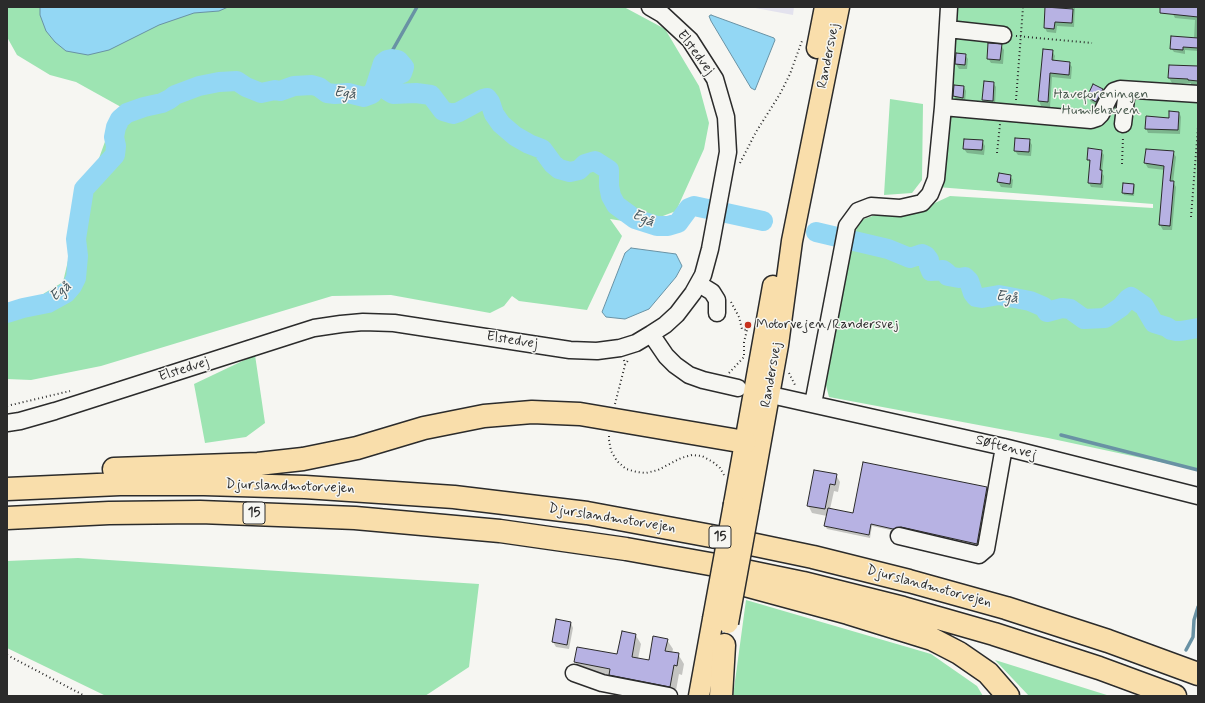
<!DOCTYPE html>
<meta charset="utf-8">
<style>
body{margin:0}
#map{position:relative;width:1205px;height:703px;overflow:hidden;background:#f6f6f2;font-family:Mynerve,sans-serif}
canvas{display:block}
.frame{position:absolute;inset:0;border:8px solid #2b2b2b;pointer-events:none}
</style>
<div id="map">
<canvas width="1205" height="703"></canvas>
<div class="frame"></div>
</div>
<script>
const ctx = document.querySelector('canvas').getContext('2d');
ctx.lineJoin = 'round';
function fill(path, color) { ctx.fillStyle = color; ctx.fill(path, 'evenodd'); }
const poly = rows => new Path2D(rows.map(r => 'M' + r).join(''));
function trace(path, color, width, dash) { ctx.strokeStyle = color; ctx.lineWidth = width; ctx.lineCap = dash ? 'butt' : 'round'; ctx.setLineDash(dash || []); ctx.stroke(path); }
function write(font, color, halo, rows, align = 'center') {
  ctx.font = font + ' Mynerve,sans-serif'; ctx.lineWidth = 3; ctx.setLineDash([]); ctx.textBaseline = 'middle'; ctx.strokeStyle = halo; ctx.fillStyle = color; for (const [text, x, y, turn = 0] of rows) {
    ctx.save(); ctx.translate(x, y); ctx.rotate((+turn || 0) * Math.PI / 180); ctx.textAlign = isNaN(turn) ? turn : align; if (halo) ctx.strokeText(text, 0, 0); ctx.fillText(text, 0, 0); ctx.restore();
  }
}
fill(poly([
 [750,7,794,7,793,15]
]), '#e3e2ee');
fill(poly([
 [7,7,624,7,665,29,699,86,709,123,704,149,676,211,642,224,610,219,622,236,587,310,519,301,512,296,504,306,490,313,391,295,332,296,101,366,31,380,7,379,7,303,33,300,63,282,71,248,74,210,84,186,98,161,107,136,121,107,76,82,50,75,17,55,7,37],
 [950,7,1198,7,1198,470,1048,438,829,397,823,374,854,234,861,220,878,214,911,214,950,196,1153,208,1153,204,937,187],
 [890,99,923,104,922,180,912,193,884,195],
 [255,355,265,423,246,437,205,443,194,384],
 [78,558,479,584,469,667,425,696,106,696,7,648,7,561],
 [746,600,931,654,977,686,983,696,733,696],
 [995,660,1110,696,1029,696]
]), '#9de4b2');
const water = poly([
 [40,7,228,7,219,11,194,13,159,25,109,50,88,55,66,51,55,42,46,31,40,15,40,7],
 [711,15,774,38,775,40,755,90,751,88,711,21,709,16,711,15],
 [631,248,676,254,682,266,676,277,649,309,625,319,606,317,602,312,625,253,631,248]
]);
fill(water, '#93d7f4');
trace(water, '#6992a4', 1);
fill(poly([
 [1065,7,1075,7,1074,27,1057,26,1056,33,1047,32,1045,28,1065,9],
 [1174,7,1198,7,1198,51,1185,50,1185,54,1174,52,1171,48,1194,39,1195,20,1175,18,1173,14],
 [1001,45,1004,50,1003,64,991,63,988,58],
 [1044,50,1052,51,1055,56,1054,61,1069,63,1072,67,1071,79,1052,77,1050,107,1041,106,1039,101],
 [965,55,968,59,967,69,959,69,956,64],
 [1170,66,1198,67,1198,85,1191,85,1191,83,1172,83,1169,78],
 [985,82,993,83,996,87,995,105,986,105,983,100],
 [1093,86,1102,90,1105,95,1099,106,1091,102,1088,97],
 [964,87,966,91,965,102,957,101,954,96],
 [1179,112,1181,117,1180,134,1148,133,1146,128,1170,119],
 [1029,140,1032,145,1031,156,1018,155,1015,151],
 [982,141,985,146,984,155,967,153,964,149],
 [1101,151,1104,155,1102,173,1104,176,1103,188,1091,187,1089,183,1090,163,1088,159],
 [1173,152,1176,157,1173,182,1176,187,1172,230,1163,230,1160,225,1165,170,1148,168,1145,163],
 [1010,176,1013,180,1012,188,1001,187,998,182],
 [1134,184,1135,186,1134,196,1124,195,1123,193],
 [836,475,840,482,838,492,834,491,830,509,854,514,987,488,988,491,978,546,903,529,895,531,872,526,870,538,827,529,825,526,827,516,812,513,808,505],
 [557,620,571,623,573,628,569,649,556,647,553,642],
 [635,634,641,644,638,659,650,661,667,640,673,649,672,653,678,654,684,664,682,675,679,674,675,696,581,672,575,662,618,655]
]), '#0003');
trace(poly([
 [387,60,417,7],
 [1061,435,1198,470],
 [1186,650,1193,637,1194,620,1198,607]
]), '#6992a4', 3.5);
trace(poly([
 [816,232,888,249,910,258,922,254,926,256,929,260,929,266,931,271,943,270,947,273,948,276,959,278,965,277,969,281,973,293,976,297,982,298,999,295,1030,301,1044,307,1047,312,1062,308,1070,309,1084,319,1105,318,1121,307,1128,299,1131,297,1144,306,1154,323,1167,327,1171,330,1176,331,1181,331,1198,328],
 [7,313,23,308,48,303,66,293,72,286,76,278,78,256,76,239,84,189,115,155,116,146,114,137,116,127,120,119,127,113,144,107,162,103,170,99,175,95,199,86,219,82,237,81,246,87,261,93,275,90,280,91,294,86,312,85,319,87,327,93,335,94,348,93,364,97,372,94,375,88,383,63,387,60,392,59,398,60,404,67,402,73,388,78,386,83,388,91,393,94,416,93,431,95,443,111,453,114,459,112,483,99,487,98,490,102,494,114,501,124,515,136,529,144,542,149,553,164,559,169,570,172,579,170,585,164,595,161,609,170,609,186,611,196,616,205,635,219,657,226,668,226,678,223,689,208,694,206,763,221]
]), '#93d7f4', 20);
const building = poly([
 [1045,7,1073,9,1072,23,1055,22,1054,29,1044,28,1045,7],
 [1160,7,1198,7,1198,17,1160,13,1160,7],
 [1171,36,1198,38,1198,48,1183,47,1183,50,1170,49,1171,36],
 [988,43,1002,44,1000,60,987,59,988,43],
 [1043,49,1053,50,1052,60,1070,62,1069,75,1050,73,1048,102,1038,101,1043,49],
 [956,53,966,54,965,65,955,64,956,53],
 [1169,65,1198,66,1198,81,1188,80,1188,79,1168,78,1169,65],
 [984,81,994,82,993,101,982,100,984,81],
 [1093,84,1103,89,1096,102,1087,97,1093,84],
 [954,85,964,86,963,98,953,96,954,85],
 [1169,111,1179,112,1178,130,1145,129,1146,116,1169,118,1169,111],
 [1015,138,1030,139,1029,152,1014,151,1015,138],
 [964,139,983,140,982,150,963,149,964,139],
 [1088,148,1102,150,1100,170,1102,170,1101,184,1088,183,1090,160,1087,160,1088,148],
 [1146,149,1174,151,1170,181,1174,181,1170,226,1159,225,1164,166,1144,163,1146,149],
 [999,173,1011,175,1010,184,997,182,999,173],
 [1123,183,1134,184,1133,194,1122,193,1123,183],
 [863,462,987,487,977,544,901,527,893,529,871,524,869,535,824,526,828,508,853,513,863,462],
 [814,470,837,474,835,485,830,484,825,509,807,506,814,470],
 [556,619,571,622,567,645,552,642,556,619],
 [622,631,636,634,632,657,649,660,653,636,668,639,665,651,679,653,677,666,674,665,670,687,609,675,610,669,574,662,577,647,617,654,622,631]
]);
fill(building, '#b7b2e3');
trace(building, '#2b2b2b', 1);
const minor = poly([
 [949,7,943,107,1091,120,1097,118,1101,114,1110,96,1114,91,1120,89,1198,94],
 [948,29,1003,35],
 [1123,124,1127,90],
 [699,284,712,292,717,300,717,313],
 [651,334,666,356,675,365,689,375,703,380,738,388],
 [780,397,1004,447,1198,496],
 [813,404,847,226,858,211,871,206,900,208,922,203,930,194,936,179,943,107],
 [7,423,20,421,55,411,292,335,314,328,341,324,363,322,394,323,570,350,597,351,620,348,636,343,651,334,665,325,677,314,693,293,703,275,710,249,728,152,726,117,715,79,690,40,662,14,650,7],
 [899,536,979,555,986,549,1004,447],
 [574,673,602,683,669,696]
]);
const major = poly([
 [817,48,825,7],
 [734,504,773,286],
 [749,507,778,345,792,241,839,7],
 [699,696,713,619]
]);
const highway = poly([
 [114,469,258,464,303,459,357,448,424,428,484,416,532,412,580,414,745,442],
 [7,489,120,484,204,484,305,487,454,497,587,513,727,539,813,557,909,581,1006,608,1108,641,1198,674],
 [7,518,109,513,200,512,305,516,355,518,500,531,626,549,721,566,803,583,903,608,994,634,1099,668,1175,696],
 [741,584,848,613,932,639,959,653,988,673,1008,696],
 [721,696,724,645]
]);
trace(minor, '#2b2b2b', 19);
trace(major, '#2b2b2b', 23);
trace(highway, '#2b2b2b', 25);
trace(poly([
 [1016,36,1092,43],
 [1016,100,1023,7],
 [997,153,1000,124],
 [740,163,756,132,780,94,790,74,802,41],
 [1122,164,1123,137],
 [1191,217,1198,127],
 [731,302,739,317,742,329,747,330],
 [624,360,625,365],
 [729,373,744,357,744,342,747,330],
 [789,373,796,387],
 [615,404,625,365,629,359],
 [7,406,70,391],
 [609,436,609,440,611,451,617,461,626,469,637,472,646,473,658,470,681,458,692,455,702,456,713,462,720,468,724,475],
 [7,655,85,696]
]), '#2b2b2b', 2, [1, 3]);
trace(minor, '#f6f6f2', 16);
trace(major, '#f9deab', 20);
trace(highway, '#f9deab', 22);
const majorBridge = poly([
 [713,619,734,504],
 [728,623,749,507]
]);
trace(majorBridge, '#2b2b2b', 23, []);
trace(majorBridge, '#f9deab', 20);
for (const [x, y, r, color] of [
 [748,325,4,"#c8321e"]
]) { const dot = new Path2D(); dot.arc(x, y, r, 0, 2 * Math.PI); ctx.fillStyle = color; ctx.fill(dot); trace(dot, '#f6f6f2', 1.5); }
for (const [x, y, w] of [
 [254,513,22],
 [720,537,22]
]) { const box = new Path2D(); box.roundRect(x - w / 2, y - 11, w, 22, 3); ctx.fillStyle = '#f6f6f2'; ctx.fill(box); trace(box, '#2b2b2b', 1); }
write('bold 13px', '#2b2b2b', null, [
 ["15",254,513],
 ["15",720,537]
]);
write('14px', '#2b2b2b', '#f6f6f2', [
 ["Elstedvej",695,53,53],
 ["Randersvej",829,56,-79],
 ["Elstedvej",512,341,9],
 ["Elstedvej",184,370,-18],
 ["Randersvej",772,375,-80],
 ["Søftenvej",1006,448,14],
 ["Djurslandmotorvejen",290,487,2],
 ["Djurslandmotorvejen",612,519,9],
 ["Djurslandmotorvejen",929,587,15]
]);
write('14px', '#48594d', '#f6f6f2', [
 ["Haveforeningen",1101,95],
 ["Humlehaven",1101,111]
]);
write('14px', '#2b2b2b', '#f6f6f2', [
 ["Motorvejen/Randersvej",756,325]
], 'left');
write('italic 15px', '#45565d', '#f6f6f2', [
 ["Egå",345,94,7],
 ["Egå",643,219,23],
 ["Egå",61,292,-40],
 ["Egå",1007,298,7]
]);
</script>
